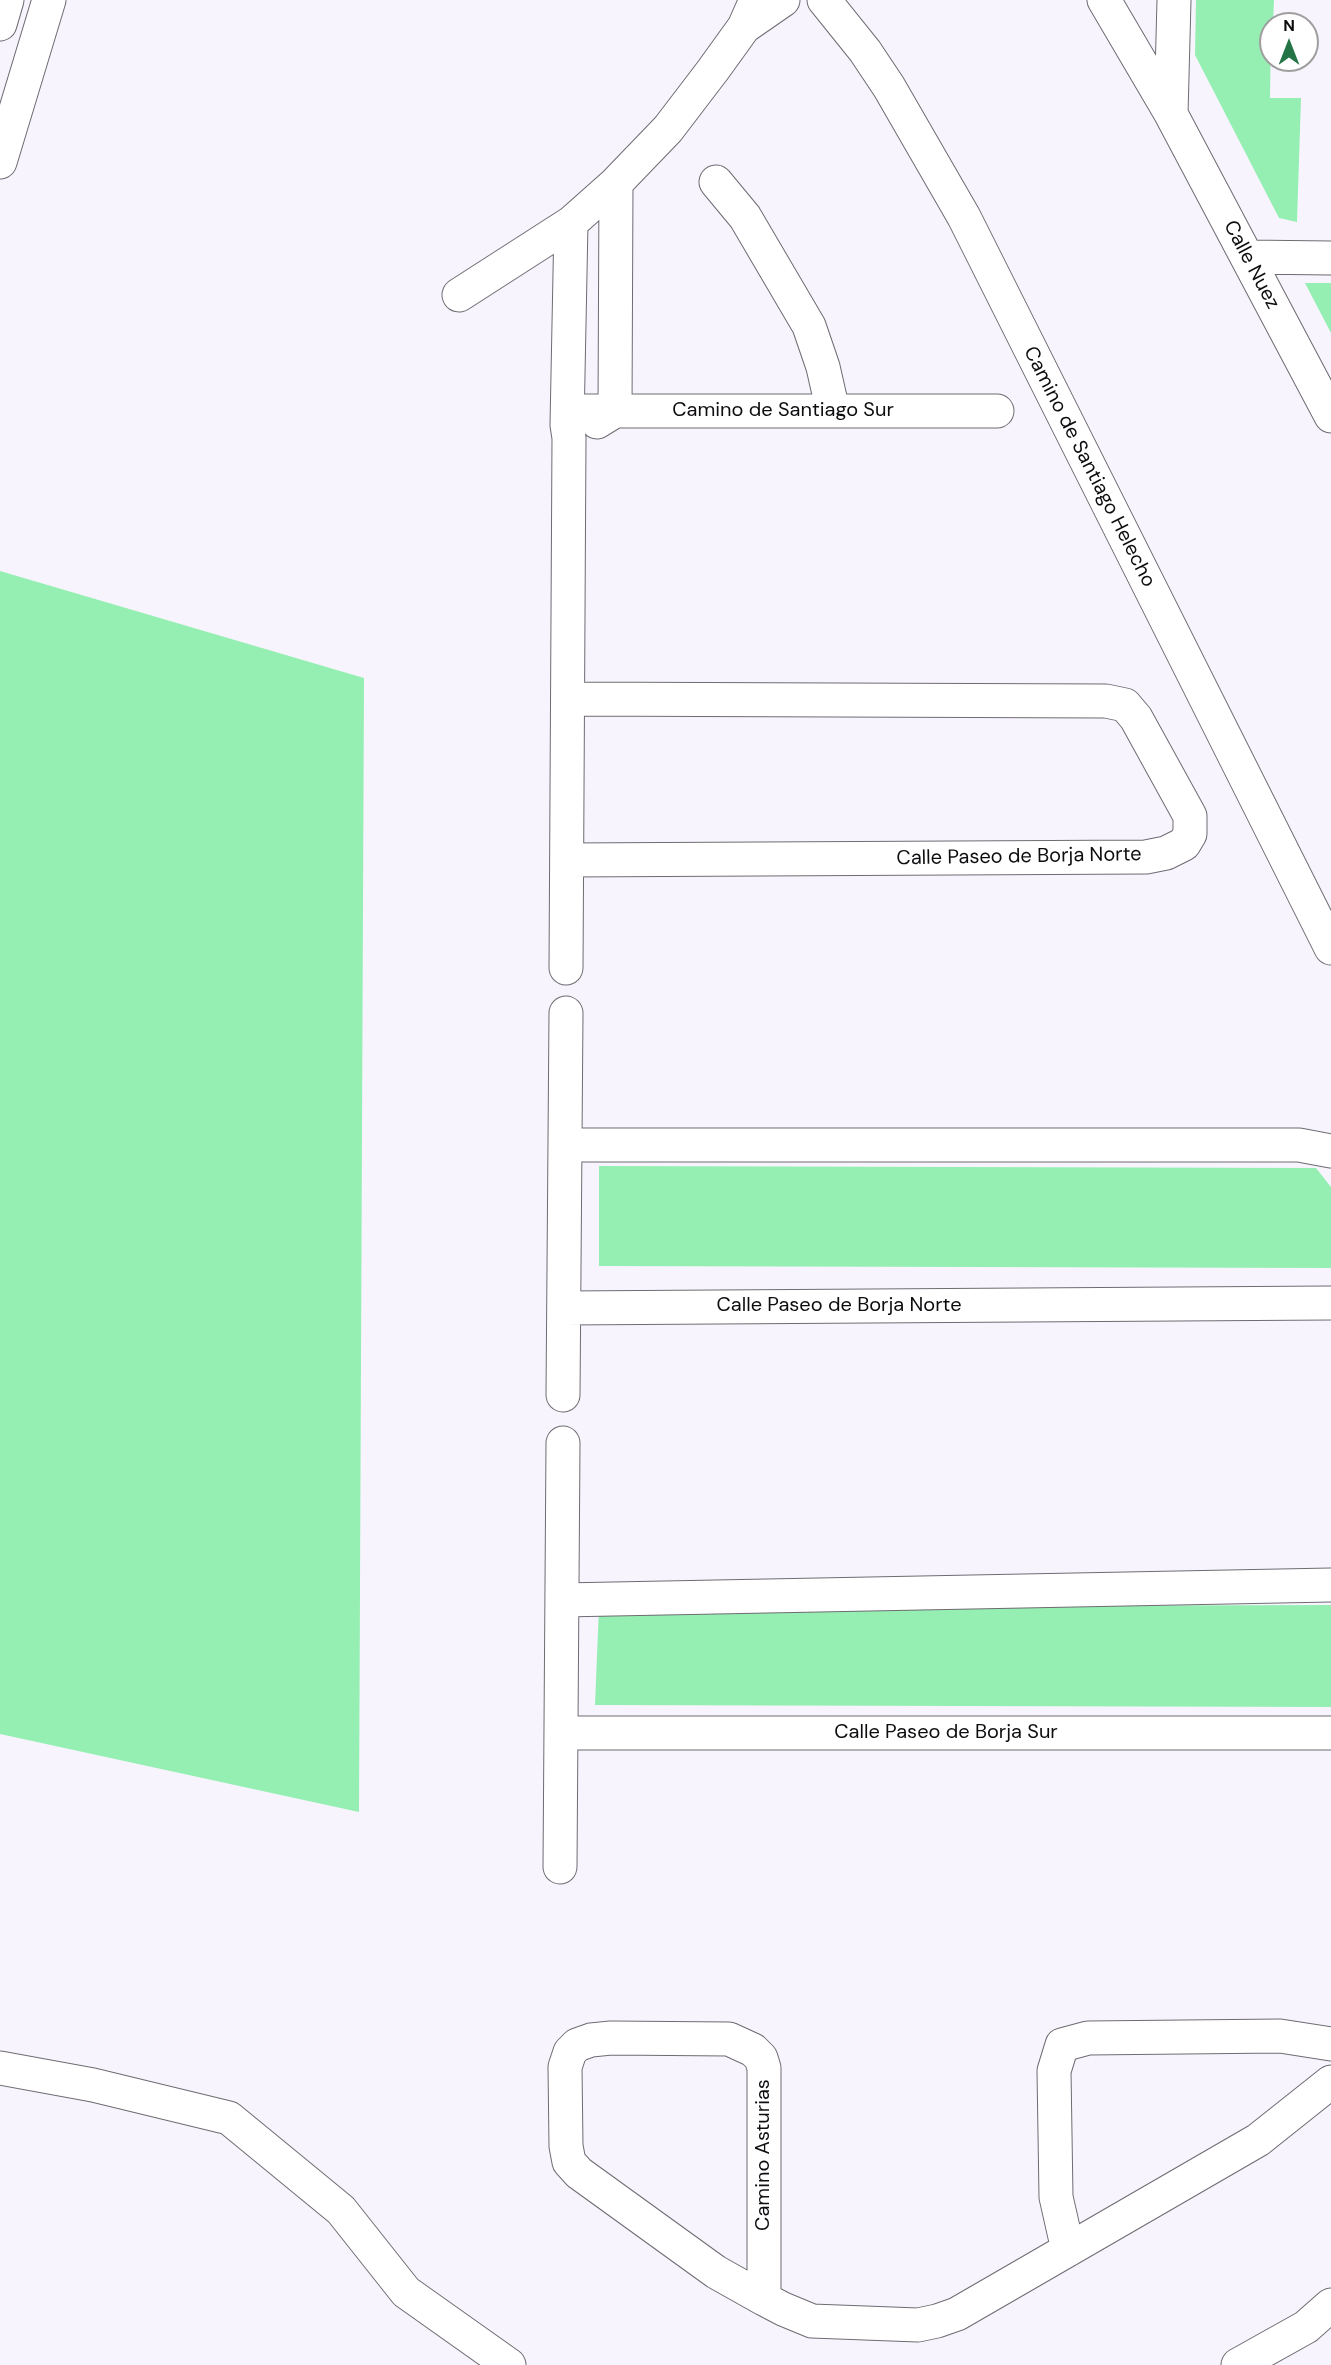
<!DOCTYPE html>
<style>
body{margin:0}
#map{position:relative;width:1331px;height:2365px;overflow:hidden;background:#f8f4fd;font-family:"DM Sans",sans-serif}
canvas{display:block}
.north{position:absolute;left:1259px;top:12px;width:60px;height:60px;box-sizing:border-box;background:#fff;border:2px solid #9f9e9f;border-radius:50%;rotate:0deg;font-size:16px;font-weight:700;line-height:24px;text-align:center;color:#0e0c0f}
.north::after{content:'';display:block;margin:auto;width:21px;height:27px;background:#247445;clip-path:polygon(50% 0,100% 100%,50% 72%,0 100%)}
</style>
<div id="map">
<canvas width="1331" height="2365"></canvas>
<div class="north">N</div>
</div>
<script>
const ctx = document.querySelector('canvas').getContext('2d');
ctx.lineJoin = 'round';
function fill(path, color) { ctx.fillStyle = color; ctx.fill(path, 'evenodd'); }
const poly = rows => new Path2D(rows.map(r => 'M' + r).join(''));
function trace(path, color, width, dash) { ctx.strokeStyle = color; ctx.lineWidth = width; ctx.lineCap = dash ? 'butt' : 'round'; ctx.setLineDash(dash || []); ctx.stroke(path); }
function write(font, color, halo, rows, align = 'center') {
  ctx.font = font + ' "DM Sans",sans-serif'; ctx.lineWidth = 4.5; ctx.setLineDash([]); ctx.textBaseline = 'middle'; ctx.strokeStyle = halo; ctx.fillStyle = color; for (const [text, x, y, turn = 0] of rows) {
    ctx.save(); ctx.translate(x, y); ctx.rotate((+turn || 0) * Math.PI / 180); ctx.textAlign = isNaN(turn) ? turn : align; if (halo) ctx.strokeText(text, 0, 0); ctx.fillText(text, 0, 0); ctx.restore();
  }
}
fill(poly([
 [1196,0,1274,0,1273,24,1271,24,1270,98,1301,98,1297,222,1279,218,1195,55],
 [1305,283,1331,283,1331,333],
 [0,571,364,678,359,1812,0,1734],
 [599,1166,1316,1168,1331,1187,1331,1268,599,1266],
 [1331,1605,1331,1707,595,1705,599,1607]
]), '#95efb2');
const street = poly([
 [824,0,865,51,889,87,964,217,1331,948],
 [1104,0,1171,114,1331,416],
 [0,24,7,0],
 [744,27,783,0],
 [1171,114,1174,0],
 [0,162,49,0],
 [716,182,745,217,809,326,823,367,833,411],
 [1247,257,1331,258],
 [459,295,571,223,616,183,668,129,713,70,744,27,756,0],
 [568,411,997,411],
 [597,422,615,411,616,183],
 [568,860,1146,857,1166,853,1184,844,1190,834,1190,816,1136,718,1125,705,1106,701,568,699],
 [566,968,569,438,567,425,571,223],
 [565,1145,1299,1145,1331,1151],
 [564,1308,1331,1303],
 [563,1395,566,1013],
 [562,1600,1331,1585],
 [561,1733,1331,1733],
 [560,1867,563,1443],
 [0,2068,93,2085,229,2118,341,2210,406,2292,509,2365],
 [1068,2250,1056,2197,1054,2071,1062,2045,1088,2038,1280,2036,1331,2044],
 [764,2299,764,2068,761,2058,753,2050,729,2039,611,2038,591,2040,577,2045,570,2052,565,2067,566,2146,569,2162,579,2173,716,2272,764,2299,783,2309,812,2321,918,2325,937,2321,957,2314,1258,2140,1331,2082],
 [1238,2365,1306,2327,1331,2305]
]);
trace(street, '#6e6b72', 35);
trace(street, '#fff', 33);
write('20px', '#0e0c0f', '#fff', [
 ["Calle Nuez",1251,265,62],
 ["Camino de Santiago Sur",783,411],
 ["Camino de Santiago Helecho",1089,467,63],
 ["Calle Paseo de Borja Norte",1019,857,-1],
 ["Calle Paseo de Borja Norte",839,1306],
 ["Calle Paseo de Borja Sur",946,1733],
 ["Camino Asturias",764,2155,-90]
]);
</script>
